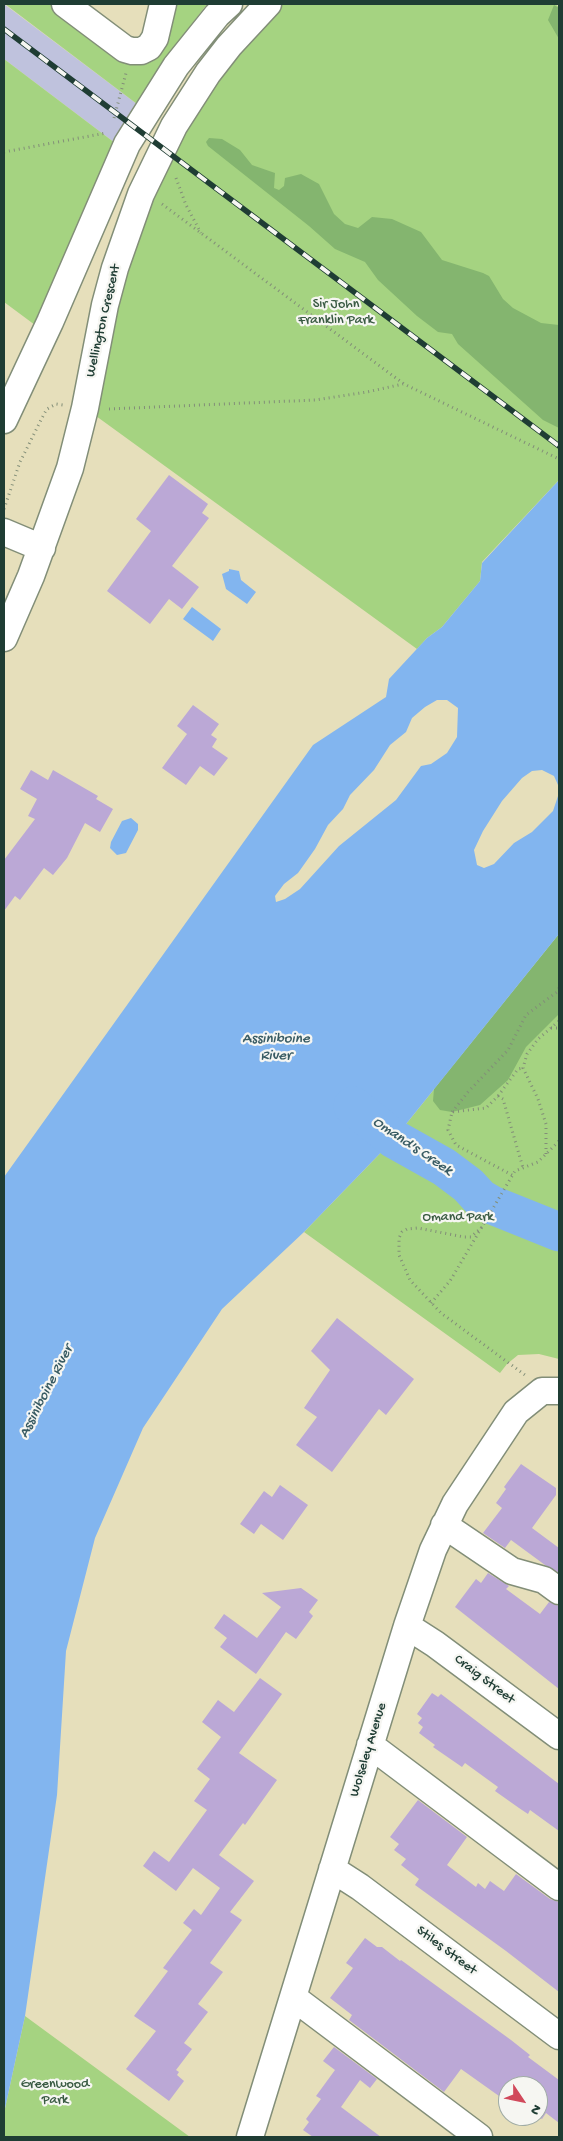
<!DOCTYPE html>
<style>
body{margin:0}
#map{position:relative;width:563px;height:2141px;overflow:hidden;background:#e6dfbb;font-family:"Gochi Hand",sans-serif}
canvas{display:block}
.frame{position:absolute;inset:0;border:5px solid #1f3d34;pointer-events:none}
.north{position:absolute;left:498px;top:2076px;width:50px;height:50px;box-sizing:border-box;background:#f6f6f2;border:1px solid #a0aca6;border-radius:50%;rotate:124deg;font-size:14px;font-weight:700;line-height:20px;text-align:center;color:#1f3d34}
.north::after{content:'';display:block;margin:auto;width:18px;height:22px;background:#d1495b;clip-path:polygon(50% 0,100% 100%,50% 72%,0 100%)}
</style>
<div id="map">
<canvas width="563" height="2141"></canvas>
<div class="frame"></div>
<div class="north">N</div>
</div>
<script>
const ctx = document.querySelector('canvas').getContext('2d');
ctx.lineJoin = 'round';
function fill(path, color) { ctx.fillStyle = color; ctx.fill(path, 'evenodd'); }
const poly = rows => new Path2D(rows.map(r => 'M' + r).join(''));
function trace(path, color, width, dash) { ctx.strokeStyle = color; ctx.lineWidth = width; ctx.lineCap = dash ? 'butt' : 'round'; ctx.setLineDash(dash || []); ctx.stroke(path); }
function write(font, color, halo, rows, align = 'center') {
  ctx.font = font + ' "Gochi Hand",sans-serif'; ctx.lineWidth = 4.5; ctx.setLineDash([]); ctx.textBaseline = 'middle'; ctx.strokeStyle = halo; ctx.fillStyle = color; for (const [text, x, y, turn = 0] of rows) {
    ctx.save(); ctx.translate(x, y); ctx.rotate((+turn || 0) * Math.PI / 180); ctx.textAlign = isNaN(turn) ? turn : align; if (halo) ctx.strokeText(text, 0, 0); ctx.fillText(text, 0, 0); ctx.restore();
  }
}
fill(poly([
 [4,4,137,104,115,143,4,59]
]), '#bfc2dd');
fill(poly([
 [5,4,53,4,127,60,170,4,207,4,176,45,137,104],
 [268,4,555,4,559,7,559,480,482,562,480,581,442,627,427,638,417,649,85,408,141,194],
 [4,59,115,143,35,325,4,302],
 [559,934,559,1359,539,1354,518,1355,507,1364,500,1373,304,1232,394,1139],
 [25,2016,190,2137,4,2137,4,2113]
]), '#a5d381');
fill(poly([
 [554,5,559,8,559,39,548,20],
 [209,138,222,139,240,150,252,165,275,173,274,188,279,190,284,186,285,178,301,174,319,184,334,214,345,224,358,228,372,217,392,219,421,232,442,260,483,273,489,276,503,299,513,308,541,323,559,325,559,428,543,420,458,344,452,334,438,332,417,316,378,280,365,262,335,249,309,226,208,146,206,142],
 [559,934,559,1014,526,1047,508,1080,480,1105,452,1112,440,1110,433,1101,434,1089]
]), '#84b56f');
fill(poly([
 [559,480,559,934,394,1139,304,1232,222,1309,143,1428,95,1538,66,1651,57,1795,25,2016,4,2113,4,1177,313,745,386,697,389,679,427,638,442,627,480,581,482,563],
 [437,700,447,700,458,708,457,737,447,753,431,764,421,766,396,800,339,846,300,889,285,899,276,902,275,896,284,884,298,873,315,849,328,825,343,809,350,795,374,770,390,745,406,732,412,718,425,707],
 [542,770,554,776,558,785,558,796,553,811,532,832,514,843,494,864,484,868,477,865,474,850,483,831,502,801,522,778,532,771],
 [229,569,239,571,241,580,256,592,247,604,226,589,222,574,229,571],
 [192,607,221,629,213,641,183,619],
 [131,818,138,824,138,830,126,853,117,855,110,848,111,842,122,821]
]), '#82b5ef');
trace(poly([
 [353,1106,394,1139,444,1167,468,1185,480,1198,492,1205,559,1232]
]), '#82b5ef', 39);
fill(poly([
 [169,475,208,504,202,513,209,518,172,566,199,587,182,609,169,599,150,624,107,591,151,531,136,519],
 [193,705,219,724,211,735,217,739,212,747,228,758,214,776,200,766,186,785,162,768,187,734,177,726],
 [31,770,48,780,53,770,98,796,96,799,113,809,100,832,85,823,67,858,53,875,44,868,20,900,15,896,4,911,4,860,35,819,28,816,37,799,20,789],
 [337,1318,414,1379,386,1415,379,1409,332,1472,296,1445,317,1417,304,1408,330,1370,311,1351],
 [521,1464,556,1488,556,1495,532,1528,559,1548,559,1573,545,1565,511,1540,505,1548,483,1533,502,1508,496,1503,506,1489,504,1487],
 [280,1485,308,1505,283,1540,261,1524,254,1534,240,1524,264,1491,272,1497],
 [488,1573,509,1586,506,1589,540,1614,549,1602,559,1606,559,1689,455,1607,476,1579,481,1583],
 [301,1588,318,1600,309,1612,313,1616,296,1639,286,1632,256,1674,220,1647,227,1638,214,1628,224,1614,257,1638,281,1607,262,1593],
 [260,1678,282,1694,239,1753,277,1780,245,1825,243,1823,219,1855,254,1881,230,1912,242,1920,210,1963,223,1972,198,2004,208,2012,184,2043,192,2049,176,2070,179,2072,177,2075,184,2081,169,2101,126,2069,156,2031,134,2016,168,1971,163,1968,192,1930,183,1923,194,1909,201,1915,220,1888,193,1868,176,1891,143,1866,154,1851,169,1862,207,1810,194,1801,210,1779,197,1769,221,1737,202,1722,218,1700,234,1712],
 [432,1693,438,1697,441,1694,559,1784,559,1831,530,1810,528,1814,519,1808,495,1791,498,1787,465,1763,462,1767,433,1747,435,1745,419,1733,423,1727,418,1723,422,1718,417,1714],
 [418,1800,467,1837,447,1865,476,1887,478,1883,485,1889,490,1881,504,1891,516,1874,550,1899,559,1902,559,1992,506,1951,415,1885,419,1879,401,1865,406,1859,394,1850,399,1844,390,1837],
 [365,1938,377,1947,382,1947,400,1961,401,1960,511,2040,530,2055,528,2057,559,2080,559,2123,546,2113,542,2119,537,2116,538,2086,508,2086,508,2095,503,2091,499,2096,461,2069,444,2092,349,2020,352,2015,330,1998,353,1968,346,1963],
 [334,2047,377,2079,370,2088,360,2080,341,2107,381,2137,313,2137,303,2130,309,2122,306,2119,321,2099,316,2096,335,2070,323,2061]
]), '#bba8d6');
const minor = poly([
 [65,4,125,49,132,51,141,51,149,47,155,38,163,4],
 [4,420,50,322,127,144,176,66,217,15,229,4],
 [4,532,42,548],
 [4,638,31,576,70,468,85,408,105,305,115,268,141,194,174,126,208,73,229,46,268,4],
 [444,1525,512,1571,544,1580,559,1591],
 [407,1626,435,1644,559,1736],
 [370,1745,559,1887],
 [332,1869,360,1887,559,2036],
 [294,1998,479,2137],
 [250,2137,407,1626,433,1550,455,1504,516,1412,542,1391,559,1391]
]);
trace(minor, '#828e78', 29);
trace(poly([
 [114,118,126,73],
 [4,152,106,133],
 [176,178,186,205,201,233],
 [162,204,404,384,559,459],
 [109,409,315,400,367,392,403,384],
 [4,509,20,462,44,414,47,409,56,404,63,405],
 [551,1028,559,1028],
 [498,1096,518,1069,523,1068],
 [452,1112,468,1092,508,1050,526,1015,557,992,559,988],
 [546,1154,546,1124,538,1099,523,1068,527,1054,538,1039,559,1021],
 [512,1175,456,1145,448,1130,452,1112,486,1108,498,1096,503,1099,523,1168],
 [482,1227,471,1237,464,1237,418,1228,407,1229,402,1232,399,1238,399,1255,410,1280,441,1313,525,1375],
 [431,1303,450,1281,515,1171,538,1162,559,1141]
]), '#828e78', 3, [1, 4]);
trace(minor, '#fff', 26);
const rail = poly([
 [4,29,559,446]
]);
trace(rail, '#1f3d34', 5.5);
trace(rail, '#f6f6f2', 4, [11]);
write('14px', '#3a5b43', '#f6f6f2', [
 ["Sir John",336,305],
 ["Franklin Park",336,321],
 ["Omand Park",458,1218],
 ["Greenwood",55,2085],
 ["Park",55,2101]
]);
write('14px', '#1f3d34', '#f6f6f2', [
 ["Wellington Crescent",104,321,-77],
 ["Craig Street",484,1680,37],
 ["Wolseley Avenue",369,1750,-73],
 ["Stiles Street",446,1951,37]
]);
write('italic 15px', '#385b63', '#f6f6f2', [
 ["Assiniboine",276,1040],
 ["River",276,1057],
 ["Omand's Creek",412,1147,34],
 ["Assiniboine River",47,1392,-63]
]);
</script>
